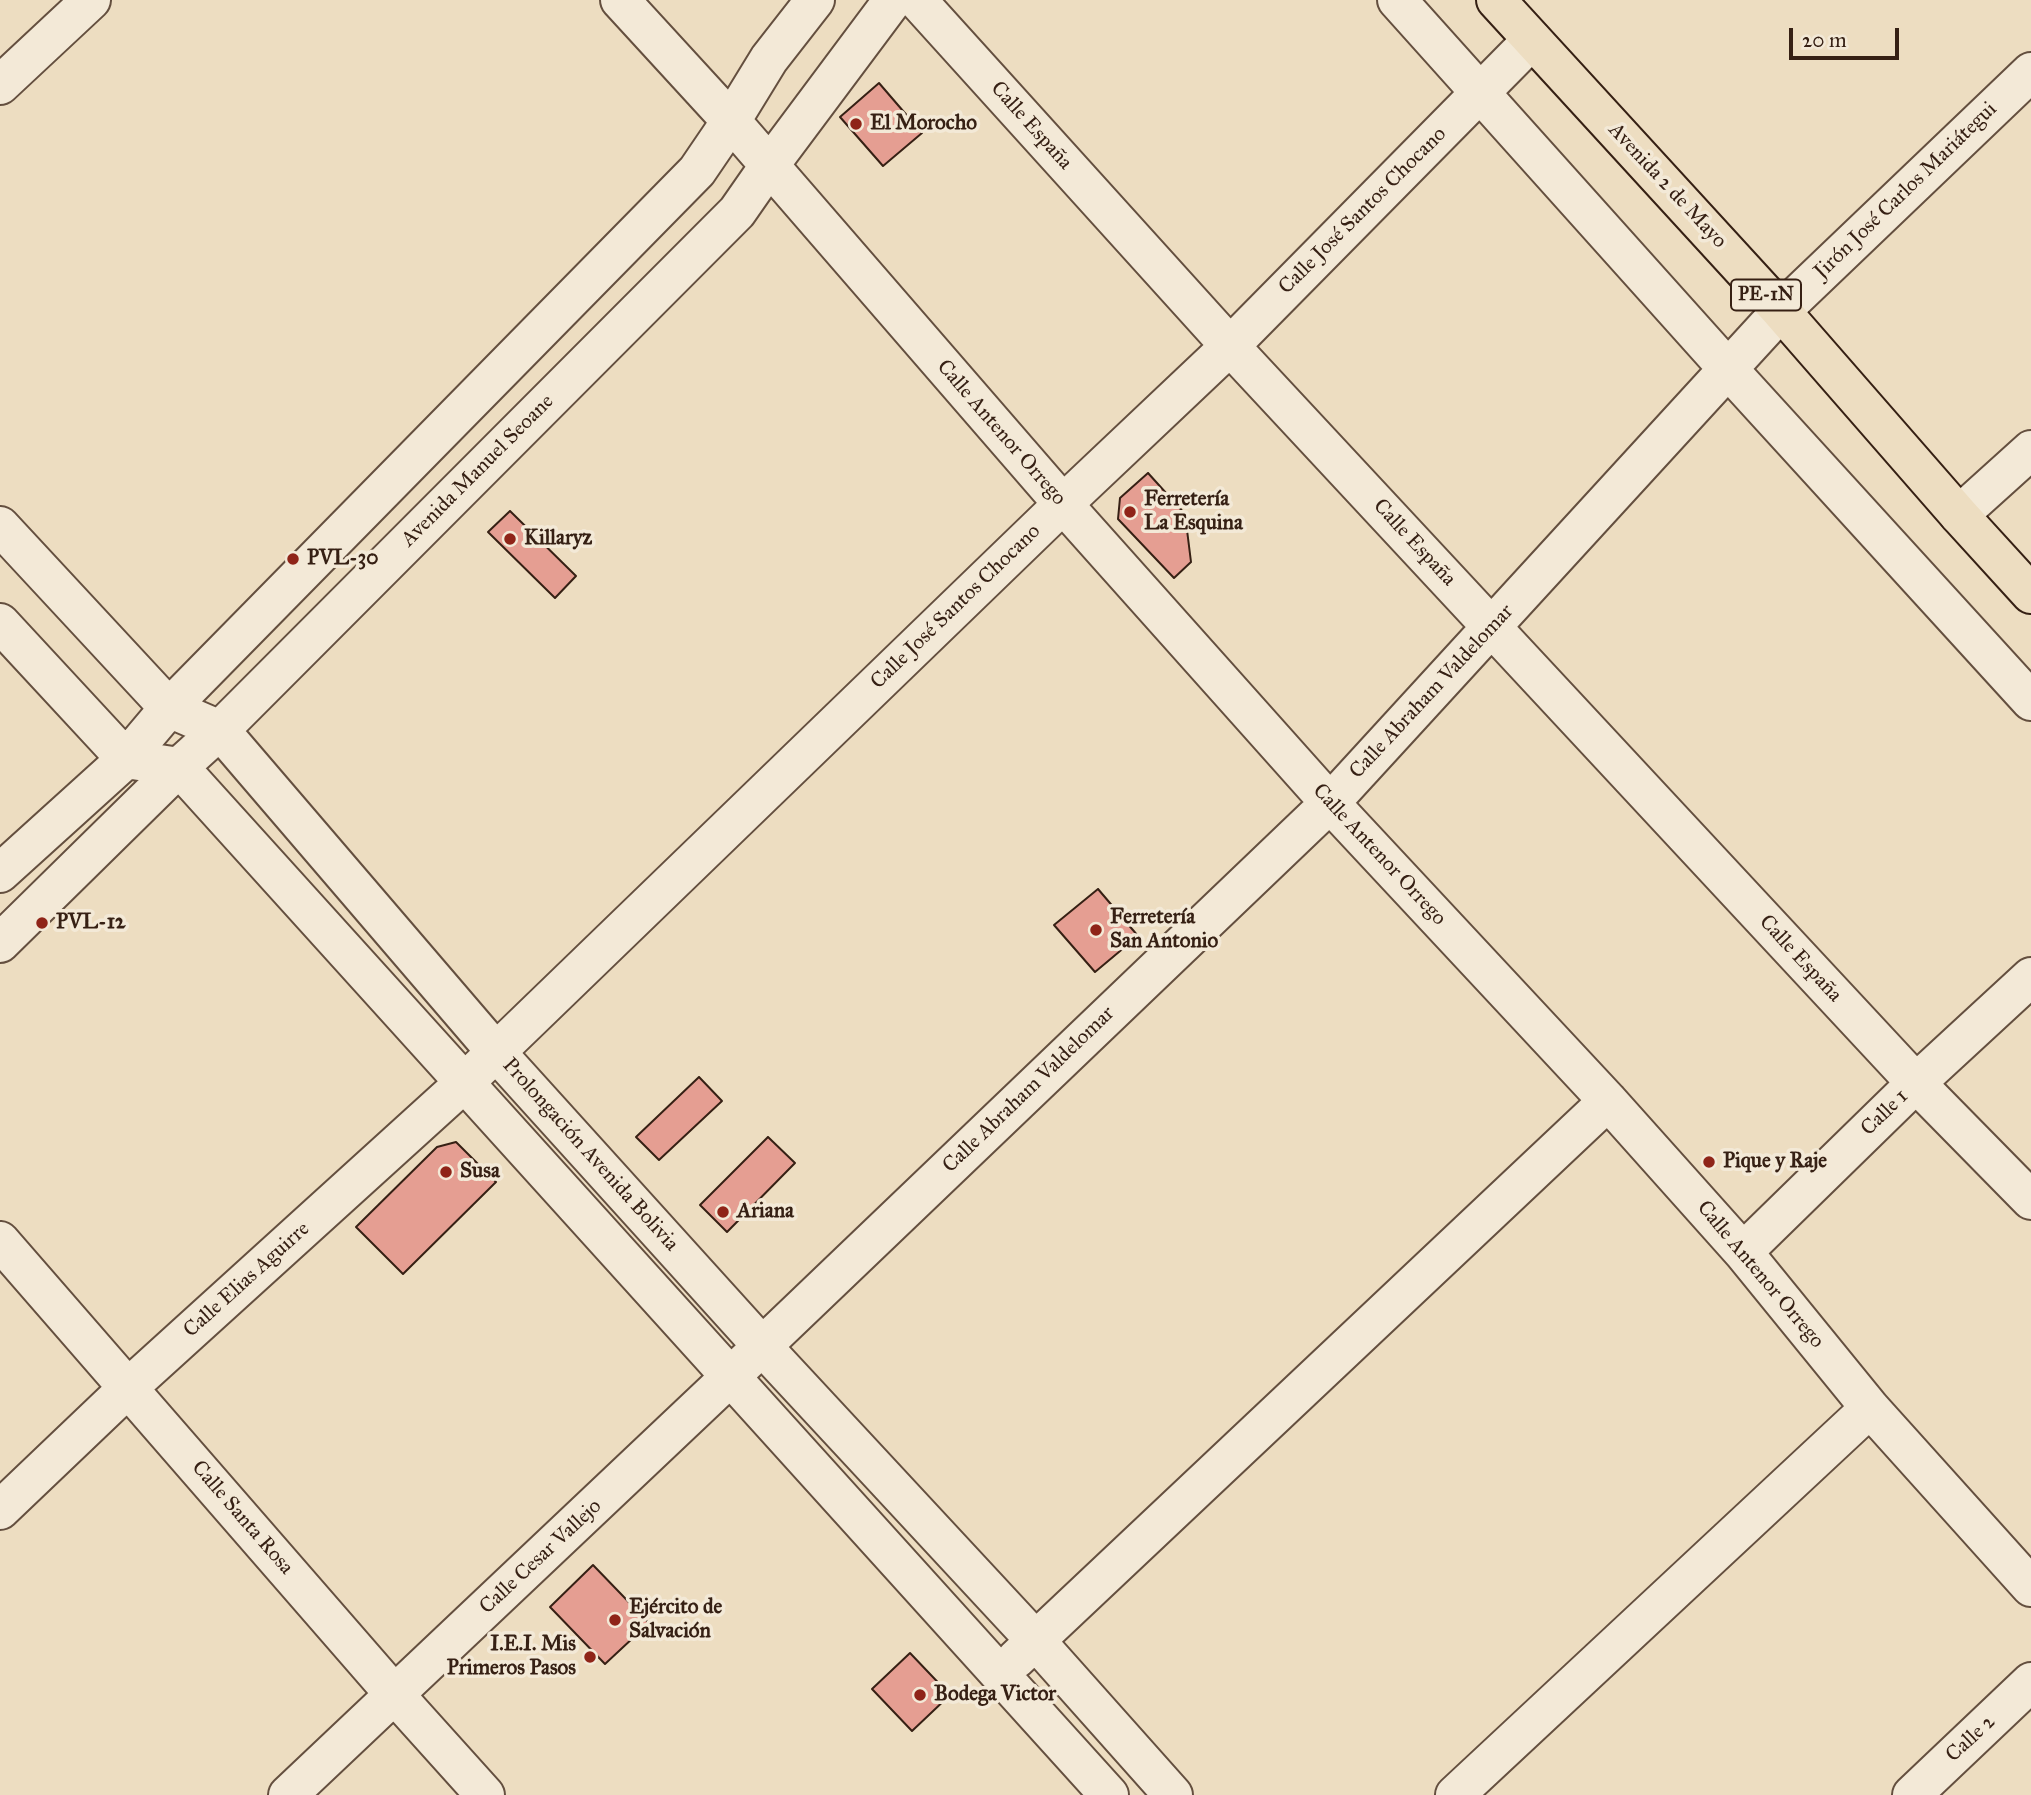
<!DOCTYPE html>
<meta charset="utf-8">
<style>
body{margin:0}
#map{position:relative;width:2031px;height:1795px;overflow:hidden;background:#edddc1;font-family:"IM FELL Great Primer",serif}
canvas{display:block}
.scale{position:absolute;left:1789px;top:28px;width:110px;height:32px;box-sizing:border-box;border:4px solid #362014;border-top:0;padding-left:9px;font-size:21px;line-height:24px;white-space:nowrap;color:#362014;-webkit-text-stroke:5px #f3e9d7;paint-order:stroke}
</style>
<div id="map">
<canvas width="2031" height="1795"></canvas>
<div class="scale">20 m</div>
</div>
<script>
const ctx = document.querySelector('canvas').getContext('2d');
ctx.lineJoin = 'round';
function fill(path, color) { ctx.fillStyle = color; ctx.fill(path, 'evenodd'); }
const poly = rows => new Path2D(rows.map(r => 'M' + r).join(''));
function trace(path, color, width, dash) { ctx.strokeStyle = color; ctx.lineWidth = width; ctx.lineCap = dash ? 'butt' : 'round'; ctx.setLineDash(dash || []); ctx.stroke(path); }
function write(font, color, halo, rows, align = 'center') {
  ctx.font = font + ' "IM FELL Great Primer",serif'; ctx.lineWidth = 7; ctx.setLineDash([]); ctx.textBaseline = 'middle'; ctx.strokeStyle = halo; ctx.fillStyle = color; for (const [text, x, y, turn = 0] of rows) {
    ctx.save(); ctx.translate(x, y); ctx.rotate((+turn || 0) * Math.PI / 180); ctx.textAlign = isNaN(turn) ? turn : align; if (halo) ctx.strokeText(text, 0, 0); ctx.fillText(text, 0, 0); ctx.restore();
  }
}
const building = poly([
 [879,83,922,133,883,166,840,117,879,83],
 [1148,473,1185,514,1191,562,1174,578,1118,519,1120,498,1148,473],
 [510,511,576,576,555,598,488,532,510,511],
 [1098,889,1138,936,1095,972,1054,925,1098,889],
 [699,1077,722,1101,659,1160,636,1137,699,1077],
 [768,1137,795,1163,727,1232,700,1205,768,1137],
 [456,1142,496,1182,403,1274,356,1227,437,1147,456,1142],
 [593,1565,649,1623,605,1664,550,1607,593,1565],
 [910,1653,950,1695,912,1731,872,1689,910,1653]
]);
fill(building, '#e59e92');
trace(building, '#362014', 2);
const minor = poly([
 [620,0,731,121,1063,504,1330,803,1608,1101,1743,1252,1870,1408,2031,1587],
 [917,0,1230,346,1916,1083,2031,1200],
 [1397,0,1728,369,2031,701],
 [0,85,91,0],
 [1959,515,2031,450],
 [0,526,169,708,220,730,496,1052,762,1346,1035,1640,1173,1795],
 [0,623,126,759,179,767,1109,1795],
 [0,873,126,759,169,708,697,171,731,121,769,59,815,0],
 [0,943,179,767,220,730,737,212,769,166,893,0],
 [0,1241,395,1695,485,1795],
 [1743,1252,1916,1083,2031,977],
 [0,1510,129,1387,464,1083,1063,504,1230,346,1532,40],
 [1016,1659,1608,1101],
 [288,1795,730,1377,1330,803,1781,311,2031,72],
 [1455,1795,1870,1408],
 [1912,1795,2031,1682]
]);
const highway = poly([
 [1496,0,1781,311,1959,515,2031,594]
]);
trace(minor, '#644f3f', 42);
trace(highway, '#362014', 42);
trace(minor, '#f3e9d7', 38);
trace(highway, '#edddc1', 38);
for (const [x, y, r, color] of [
 [856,124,7,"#8f2418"],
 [1130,512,7,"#8f2418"],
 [510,539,7,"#8f2418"],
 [293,559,7,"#8f2418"],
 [42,923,7,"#8f2418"],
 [1096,930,7,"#8f2418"],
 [1709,1162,7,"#8f2418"],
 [446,1172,7,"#8f2418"],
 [723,1212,7,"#8f2418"],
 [615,1620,7,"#8f2418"],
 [590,1657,7,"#8f2418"],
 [920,1695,7,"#8f2418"]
]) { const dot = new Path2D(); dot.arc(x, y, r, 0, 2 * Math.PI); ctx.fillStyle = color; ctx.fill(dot); trace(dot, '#f3e9d7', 2.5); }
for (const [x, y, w] of [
 [1766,295,70]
]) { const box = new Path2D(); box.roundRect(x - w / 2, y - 15.5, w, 31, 5); ctx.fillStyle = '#f3e9d7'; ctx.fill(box); trace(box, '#362014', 2); }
write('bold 19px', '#362014', null, [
 ["PE-1N",1766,295]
]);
write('bold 21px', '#362014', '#f3e9d7', [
 ["El Morocho",870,124],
 ["Ferretería",1144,500],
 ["La Esquina",1144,524],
 ["Killaryz",524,539],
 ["PVL-30",307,559],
 ["Ferretería",1110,918],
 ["San Antonio",1110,942],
 ["PVL-12",56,923],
 ["Pique y Raje",1723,1162],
 ["Susa",460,1172],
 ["Ariana",737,1212],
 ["Ejército de",629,1608],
 ["Salvación",629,1632],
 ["I.E.I. Mis",576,1645,"right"],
 ["Primeros Pasos",576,1669,"right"],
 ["Bodega Victor",934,1695]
], 'left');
write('21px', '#362014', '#f3e9d7', [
 ["Calle España",1031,126,48],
 ["Avenida 2 de Mayo",1667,186,47],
 ["Jirón José Carlos Mariátegui",1906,191,-44],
 ["Calle José Santos Chocano",1363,211,-45],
 ["Calle Antenor Orrego",1001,433,49],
 ["Avenida Manuel Seoane",478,471,-45],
 ["Calle España",1414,543,47],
 ["Calle José Santos Chocano",956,607,-44],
 ["Calle Abraham Valdelomar",1432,692,-47],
 ["Calle Antenor Orrego",1379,855,47],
 ["Calle España",1800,959,47],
 ["Calle Abraham Valdelomar",1029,1090,-44],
 ["Calle 1",1885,1113,-44],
 ["Prolongación Avenida Bolivia",590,1155,48],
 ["Calle Antenor Orrego",1760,1275,50],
 ["Calle Elias Aguirre",247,1280,-42],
 ["Calle Santa Rosa",242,1518,49],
 ["Calle Cesar Vallejo",541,1557,-43],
 ["Calle 2",1971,1739,-43]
]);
</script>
